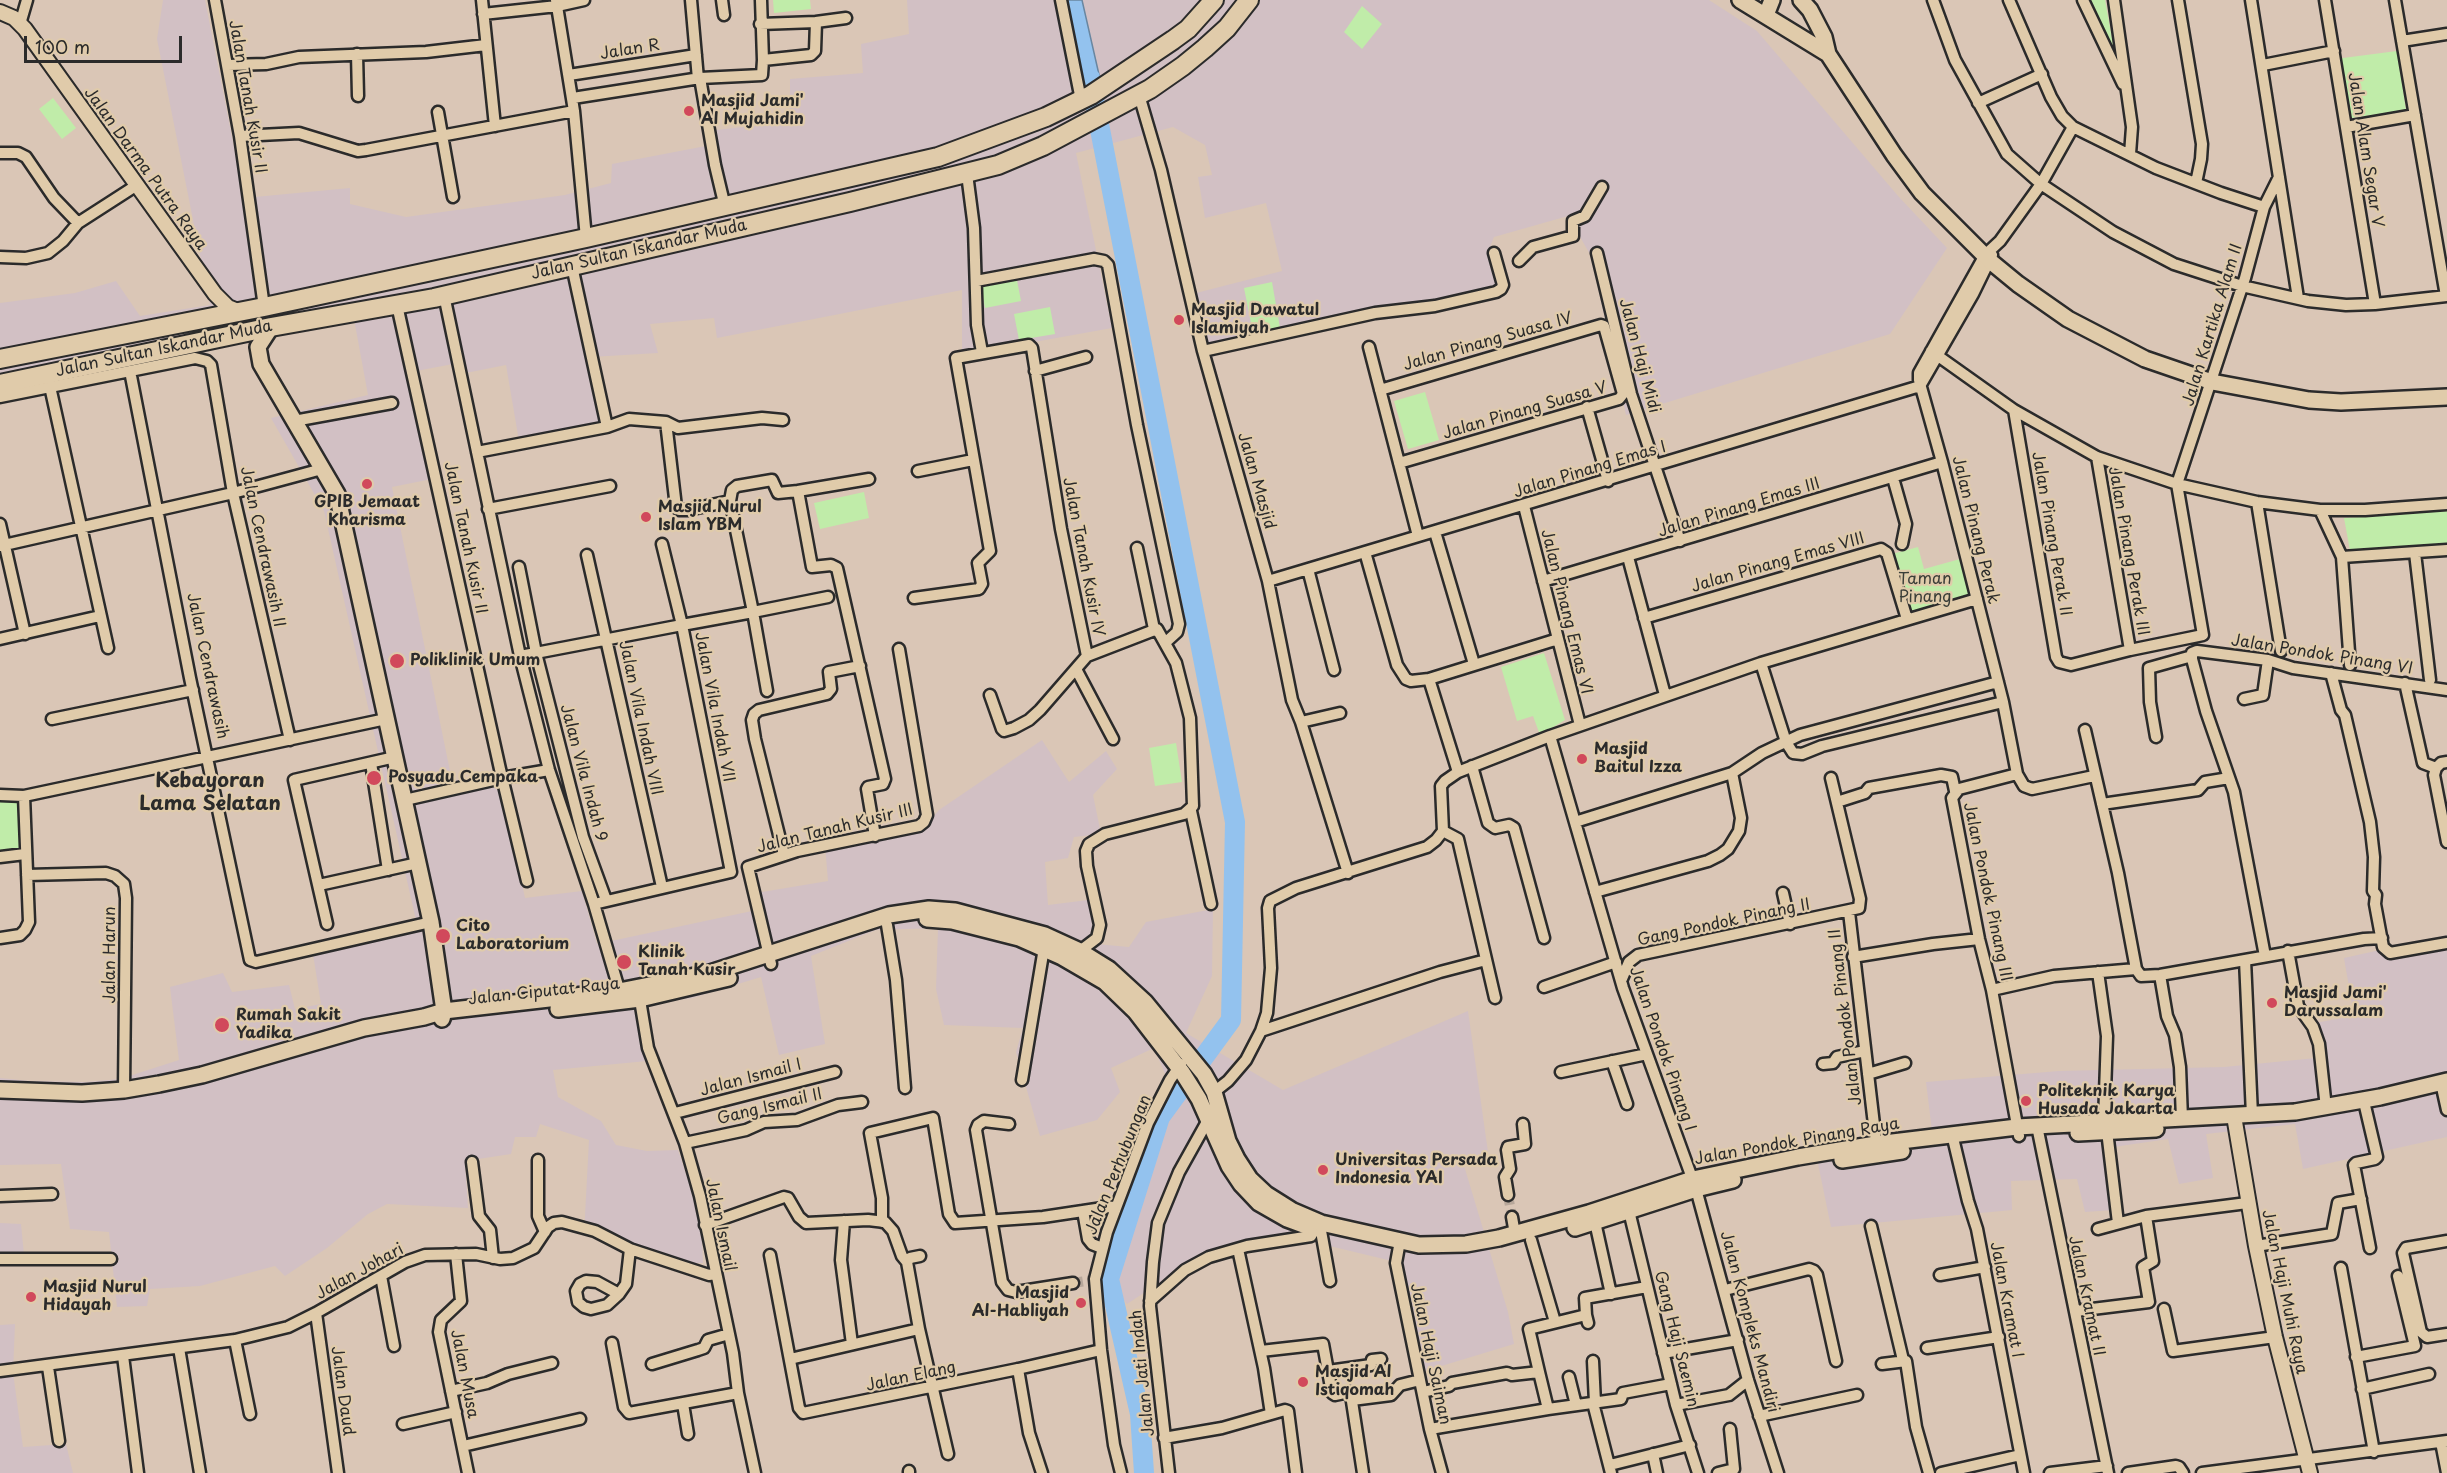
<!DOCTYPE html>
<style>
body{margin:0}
#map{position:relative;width:2447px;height:1473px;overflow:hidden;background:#dac6b6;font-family:"Playpen Sans",sans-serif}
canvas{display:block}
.scale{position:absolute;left:24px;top:36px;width:158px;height:27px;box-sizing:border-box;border:3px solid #2b2b2b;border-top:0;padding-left:8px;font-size:18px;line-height:21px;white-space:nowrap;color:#2b2b2b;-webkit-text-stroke:4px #e0cbaa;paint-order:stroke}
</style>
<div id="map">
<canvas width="2447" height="1473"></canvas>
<div class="scale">100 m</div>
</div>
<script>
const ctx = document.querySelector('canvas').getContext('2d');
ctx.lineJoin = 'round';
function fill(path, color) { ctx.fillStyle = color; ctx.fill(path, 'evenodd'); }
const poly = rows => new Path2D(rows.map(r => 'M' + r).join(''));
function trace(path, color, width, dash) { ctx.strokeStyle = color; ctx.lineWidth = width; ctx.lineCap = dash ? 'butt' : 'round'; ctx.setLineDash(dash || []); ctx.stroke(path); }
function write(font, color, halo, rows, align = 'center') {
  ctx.font = font + ' "Playpen Sans",sans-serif'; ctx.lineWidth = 4.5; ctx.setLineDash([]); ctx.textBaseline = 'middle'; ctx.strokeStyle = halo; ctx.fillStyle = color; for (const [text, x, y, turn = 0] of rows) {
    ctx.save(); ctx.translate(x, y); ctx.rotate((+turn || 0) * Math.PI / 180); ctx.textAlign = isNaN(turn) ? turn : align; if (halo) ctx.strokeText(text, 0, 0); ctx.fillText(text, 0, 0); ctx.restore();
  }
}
fill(poly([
 [163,0,205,0,244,198,350,188,350,204,406,217,565,195,611,183,612,164,711,145,707,131,790,122,790,79,863,73,861,44,909,34,907,0,1709,0,1757,31,1899,197,1947,248,1890,334,1626,415,1591,256,1568,216,1494,237,1488,252,1498,290,1206,352,1196,293,1282,271,1266,203,1205,218,1198,177,1212,175,1205,145,1173,127,1076,153,1112,328,962,355,962,290,717,338,714,318,650,324,658,353,591,357,604,423,519,441,506,365,456,375,453,364,411,372,437,478,392,487,452,781,499,772,525,898,582,891,597,944,752,911,750,894,828,881,825,845,923,829,939,810,1042,740,1069,782,1106,751,1117,769,1093,795,1101,834,1074,837,1068,858,1045,862,1048,905,1088,900,1096,944,1129,947,1146,922,1213,909,1212,976,1186,1033,1283,1090,1468,1011,1488,1152,1462,1159,1508,1312,1514,1344,1415,1374,1392,1261,1288,1236,1188,1264,1127,1304,1098,1266,1169,1083,1154,1048,1111,1068,1120,1092,1097,1120,1040,1136,1016,1052,1023,1028,944,1025,936,989,938,928,876,930,811,956,825,1044,779,1055,761,977,692,998,633,1006,647,1061,553,1070,558,1097,601,1121,616,1145,647,1151,678,1150,701,1218,703,1263,685,1263,584,1235,589,1140,540,1124,536,1137,515,1137,511,1154,465,1161,468,1208,387,1204,368,1214,327,1248,285,1276,275,1266,200,1286,150,1289,147,1306,117,1307,109,1232,70,1229,61,1164,0,1165,0,1078,29,1081,86,1082,120,1079,179,1060,170,987,223,973,232,992,289,985,295,1009,321,1004,312,948,417,925,324,511,271,418,368,395,354,319,0,392,0,303,75,293,116,281,140,316,210,305,157,39],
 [2447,935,2447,1137,2303,1169,2295,1124,2206,1134,2213,1178,2179,1184,2168,1139,2107,1148,2113,1210,2085,1212,2077,1179,2011,1181,2012,1210,1831,1227,1815,1149,1932,1131,1926,1082,2059,1071,2224,1067,2316,1058,2309,1024,2354,1016,2344,958],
 [0,1223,21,1224,24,1255,0,1256],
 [15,1324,13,1372,23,1447,66,1444,73,1473,0,1473,0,1325]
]), '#d2c0c4');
fill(poly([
 [773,0,810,0,811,9,774,13],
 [2088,0,2105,0,2119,77],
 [1362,6,1382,24,1362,49,1344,32],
 [2397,51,2406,110,2344,119,2335,59],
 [53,98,76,128,62,139,39,109],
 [1016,275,1021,301,985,308,980,282],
 [1272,282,1280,328,1253,333,1244,288],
 [1050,307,1055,334,1019,340,1014,314],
 [1425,392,1439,440,1408,449,1394,401],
 [864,492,869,518,820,529,814,503],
 [2447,511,2447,547,2351,556,2344,518],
 [1918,547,1924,569,1960,559,1971,598,1909,615,1892,554],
 [1544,653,1565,720,1540,735,1533,716,1517,721,1501,667],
 [1176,743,1182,782,1155,786,1149,748],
 [0,798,21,799,22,852,0,854]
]), '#c0eca9');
const water = poly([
 [1067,0,1082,0,1100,79,1084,90,1067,0]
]);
fill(water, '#93c2ee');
trace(water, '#6986a0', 1.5);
trace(poly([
 [1090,78,1235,822,1231,1020,1160,1117,1109,1279,1140,1414,1144,1473]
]), '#93c2ee', 20);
trace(poly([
 [1508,1195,1512,1217],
 [1073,1283,1092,1280]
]), '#b7a79a', 10, [10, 5]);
const minor = poly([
 [215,0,240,136,264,307],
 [482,0,495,126],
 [556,0,574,111,586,238],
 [691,0,698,79],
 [722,0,724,15],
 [1061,0,1081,100],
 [1933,0,1955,60,2007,154,2041,184,2113,232,2174,264,2242,286,2308,301,2346,305,2375,304,2447,296],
 [2009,0,2051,97,2062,116,2073,127,2156,168,2221,193,2264,207],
 [2083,0,2123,84],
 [2114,0,2132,127,2130,154],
 [2178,0,2202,144,2201,159,2196,183],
 [2251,0,2298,298],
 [2325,0,2375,304],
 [2395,0,2446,296],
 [483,14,557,6,584,0],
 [20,24,27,0],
 [760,24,816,22],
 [2402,41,2447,34],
 [357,54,358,96],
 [763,60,811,55,815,51,816,22,846,18],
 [228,65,266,64,299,57,426,52,486,45],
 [2263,65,2334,51],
 [569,75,696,55],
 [700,78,715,165,725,207],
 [1139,95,1161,170,1203,351,1268,581,1292,700,1301,722,1348,873],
 [573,98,700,78,762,75,763,60,761,0],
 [1978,103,2042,74],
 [438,112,453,197],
 [2073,127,2041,184,2000,241,1985,255,1919,373,1919,380,1942,462,2003,702,2017,774,2024,786,2032,789,2094,776],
 [2346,127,2415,115],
 [240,136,299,133,358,151,366,150,574,111],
 [0,153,18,153,26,157,54,198,78,223],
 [967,174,974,228,977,325,982,352],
 [1597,253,1631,394,1680,541],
 [0,257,26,258,48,253,63,241,78,223,137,185],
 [1519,261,1533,247,1573,236,1573,221,1585,216,1602,187],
 [976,281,1094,259,1104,261,1108,265,1137,425,1179,624,1177,632,1166,642],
 [444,295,520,656,549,770,594,904,621,996],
 [397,305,500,769,527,881],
 [1369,347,1418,536],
 [1203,351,1375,313,1435,306,1496,292,1501,289,1503,285,1494,253],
 [1931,351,2014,410,2097,457,2177,484,2257,502,2320,510,2365,510,2447,504],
 [130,371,190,678,250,960,256,962,431,922],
 [1035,371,1086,357],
 [49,382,108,648],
 [1920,386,1973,294,1992,255],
 [1380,390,1601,325,1604,326,1623,394,1619,399,1399,463],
 [0,397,195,358,207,361,211,365,233,493,290,740],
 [1587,407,1608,481],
 [2014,410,2056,657,2059,662,2071,665,2130,650,2203,635,2177,484,2245,278,2264,207,2279,177],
 [294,421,392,403],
 [666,422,676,507,679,510,688,510,730,501,732,490,737,486,772,480,778,493,798,491,812,567,831,565,837,568,885,779,883,784,868,787,867,789,875,836],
 [607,427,629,419,666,422,678,428,762,418,783,420],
 [477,452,607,427,572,266],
 [2097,457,2130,650],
 [918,471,973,460],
 [1893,478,1906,524,1902,544],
 [798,491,869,479],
 [2257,502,2281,651],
 [1524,506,1580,725],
 [488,509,610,486],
 [2320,510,2342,557,2350,665],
 [0,524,25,634],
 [1435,532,1474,664],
 [0,546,233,493,322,469],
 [1137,548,1154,629],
 [1365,552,1397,665,1406,679,1411,681,1429,679,1558,639],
 [2415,553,2430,680],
 [587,555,662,887],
 [1628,557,1665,695],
 [2342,557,2447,550],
 [519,567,536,653,583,837,606,900],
 [1308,569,1334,670],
 [1268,581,1920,386],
 [1543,581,1942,462],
 [914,598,979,589,982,584,978,563,990,551,956,358,1029,345,1032,348,1061,529,1087,656,1157,629,1176,663,1190,718,1193,806,1184,814,1105,834,1089,844,1086,851,1087,866,1100,925,1097,938,1080,951],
 [1644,618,1881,549,1887,553,1907,619],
 [0,639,100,616],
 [520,656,682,625,662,544],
 [1761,663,1786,742,1793,753,1802,754,1822,746,2003,702],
 [1076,669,1113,739],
 [2331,673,2341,710,2345,715,2370,822,2374,857,2373,891,2376,895,2375,904,2383,947,2390,953,2447,943],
 [1429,679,1458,772],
 [2405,683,2423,763,2436,768],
 [767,691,753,612,828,597],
 [990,695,1002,729,1004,731,1014,728,1029,720,1040,710,1087,656],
 [2244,699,2263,695,2268,660],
 [52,719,193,690],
 [1301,722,1340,713],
 [2085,730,2118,873,2136,969,2141,976,2160,975,2364,939,2382,938],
 [1550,736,1623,988,1696,1189,1748,1380,1778,1473],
 [2156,737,2150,702,2149,668,2192,656],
 [2447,762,2441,763,2436,768,2434,775,2447,842],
 [371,763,388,870],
 [1472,766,1488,823,1495,828,1509,825,1514,828,1544,938],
 [2017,774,1959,789,1952,798,1979,939,1992,990,2019,1136],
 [0,795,24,796],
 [405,800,502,778,549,770],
 [1837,802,1865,793,1869,788,1941,775,1952,777,1955,791],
 [2102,804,2198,790,2205,782,2229,778],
 [1191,811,1211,904],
 [1575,822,1732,773,1762,753,1800,735,1998,682],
 [1443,831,1458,839,1495,998],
 [784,855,755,739,752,720,754,714,759,710,827,694,831,689,829,672,860,666],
 [0,857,25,854],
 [27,875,106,873,115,876,124,884,126,898,124,1090],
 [319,885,418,863],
 [1595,892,1708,861,1720,855,1728,849,1739,831,1741,818,1732,773],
 [1783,893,1790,924],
 [594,904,731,872,682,625,753,612,730,501],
 [1849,912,1877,1150],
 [327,924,294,780,395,757],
 [887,925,896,980,905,1088],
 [0,938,20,935,25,930,29,922,24,796,386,719],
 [2288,951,2298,1006,2313,1027,2319,1044,2326,1108],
 [2265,956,2234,792,2206,711,2192,659,2192,653,2197,651,2268,660,2293,668,2447,690],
 [1853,957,1933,944,1979,939],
 [2245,960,2252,1115],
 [771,964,748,867,797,851,919,826,924,822,927,815,899,649],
 [2098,972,2107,1036,2104,1121],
 [2160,975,2167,1016,2175,1035,2180,1067,2182,1119],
 [1621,981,1629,962,1638,955,1859,908,1860,899,1831,778],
 [1544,987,1616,962],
 [1992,990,2054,976,2136,969],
 [639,994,648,1048,685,1143,700,1196,733,1353,738,1393,755,1473],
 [1261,1031,1440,972,1486,960],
 [1612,1061,1627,1104],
 [1823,1064,1833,1063,1837,1057,1865,1051],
 [1561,1072,1647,1054],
 [1868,1074,1905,1063],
 [1022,1080,1044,948],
 [2441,1083,2447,1110],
 [1214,1092,1228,1081,1246,1060,1261,1031,1267,1013,1271,968,1268,908,1270,901,1296,888,1427,847,1436,840,1443,831,1441,786,1445,781,1458,772,1550,736,1761,663,1977,599],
 [2365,1106,2377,1157,2375,1159,2356,1163,2354,1165,2370,1248],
 [675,1113,835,1072],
 [1009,1124,984,1121,978,1125,976,1130,1002,1282,1008,1290,1016,1292,1073,1283],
 [2037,1126,2108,1473],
 [2107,1131,2118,1223],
 [1952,1134,1968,1201,1977,1229,2024,1473],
 [685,1143,746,1130,764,1122,797,1120,838,1105,862,1102],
 [538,1160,538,1216,545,1232],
 [472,1162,479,1216,490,1230,493,1258],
 [1508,1195,1505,1177,1510,1169,1507,1150,1508,1147,1525,1144,1523,1124],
 [0,1196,52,1194],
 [1083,1211,1088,1239,1092,1244,1102,1248],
 [1629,1211,1676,1405,1698,1473],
 [1512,1217,1515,1234],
 [844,1221,841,1260,852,1344],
 [882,1222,882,1198,870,1133,933,1118,949,1214,955,1223,1043,1217,1116,1206],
 [1595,1222,1611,1294],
 [705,1225,784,1197,788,1198,799,1217,806,1223,868,1220,885,1222,893,1231,902,1256,907,1262],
 [1871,1226,1903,1360],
 [2098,1229,2146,1216,2247,1203],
 [1321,1231,1330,1281],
 [1531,1240,1555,1322],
 [1400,1241,1396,1263,1430,1429,1442,1473],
 [2447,1241,2406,1248,2403,1253,2421,1332,2427,1337,2447,1334],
 [2256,1246,2332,1234,2338,1203,2361,1199],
 [1238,1249,1264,1368,1271,1414],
 [456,1254,461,1301,441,1320,439,1332,468,1473],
 [770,1255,799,1408,803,1413,1018,1369,1101,1350],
 [920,1256,910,1258,907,1262,919,1329,948,1454],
 [0,1259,111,1259],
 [2341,1268,2374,1452],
 [1940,1275,1985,1267],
 [381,1276,394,1346],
 [1725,1290,1809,1269,1814,1271,1817,1275,1836,1361],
 [619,1294,597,1282,586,1281,580,1284,576,1291,578,1302,584,1307,591,1309,607,1305,619,1294,626,1284,630,1249],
 [1150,1301,1185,1270,1209,1257,1247,1246,1311,1236,1315,1229],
 [2164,1309,2173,1351,2275,1337],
 [2076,1311,2149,1302,2143,1267,2153,1261,2146,1216],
 [316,1313,338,1473],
 [1586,1315,1585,1298,1647,1287],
 [235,1340,250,1414],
 [612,1343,624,1407,629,1413,738,1393],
 [179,1348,200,1473],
 [1927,1348,1999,1337],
 [1261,1351,1323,1344,1332,1393,1335,1395,1349,1392,1351,1395,1363,1473],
 [1663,1353,1738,1340],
 [123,1356,138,1473],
 [2356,1357,2415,1346,2398,1276],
 [790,1359,919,1329],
 [1593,1361,1595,1403],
 [652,1364,698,1350,704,1348,708,1340,729,1334],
 [1882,1364,1906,1361,1916,1427,1929,1473],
 [48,1367,59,1441],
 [1018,1369,1029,1433,1042,1473],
 [0,1371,235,1340,288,1327,316,1313,405,1262,425,1255,476,1254,500,1259,513,1258,534,1248,548,1227,554,1223,562,1222,595,1231,630,1249,709,1275,715,1274],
 [1328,1371,1371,1365,1372,1360,1381,1359],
 [1539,1372,1529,1329,1586,1315,1588,1323],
 [1569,1377,1576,1405],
 [2362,1389,2429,1374],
 [451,1391,487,1383,508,1374,552,1363],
 [1423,1392,1449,1386,1452,1383,1507,1373,1512,1375,1539,1372,1548,1409],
 [1352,1400,1391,1395,1400,1385,1420,1380],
 [1593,1403,1611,1473],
 [683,1404,688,1434],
 [1676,1405,1729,1395,1748,1380],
 [1759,1416,1857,1395],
 [403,1424,456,1412],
 [1430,1429,1548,1409,1621,1399,1623,1393,1671,1384],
 [1164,1438,1222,1428,1285,1410,1288,1411,1296,1473],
 [2441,1442,2447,1473],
 [463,1446,580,1419],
 [1653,1454,1657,1473],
 [1610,1465,1690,1445],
 [909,1471,909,1473],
 [1121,1473,1114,1445,1101,1350,1095,1279,1107,1232,1148,1123,1170,1080,1181,1064],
 [1169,1473,1150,1306,1153,1262,1158,1223,1179,1172,1208,1120],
 [1718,1473,1734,1469,1730,1429],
 [1941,1473,2020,1455],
 [2050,1473,2107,1466],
 [2128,1473,2176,1466,2179,1467,2183,1473],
 [2202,1473,2447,1441]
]);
const tertiary = poly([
 [0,12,14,18,25,29,215,294,228,307,240,312],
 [2234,1116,2256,1246,2275,1337,2310,1473]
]);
const secondary = poly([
 [1740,0,1828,54],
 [1801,0,1810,10,1824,37,1828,54,1894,155,1922,193,1990,261,2018,284,2068,319,2145,359,2212,382,2309,400,2341,402,2447,397],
 [1766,15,1772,0],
 [271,327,258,347,261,364,337,494,431,922,444,1011,442,1019],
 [927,919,952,921,1019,938,1062,957,1105,982,1135,1011,1182,1072,1199,1099,1229,1166,1241,1184,1259,1203,1287,1219,1306,1226],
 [558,1009,640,999,729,978],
 [0,1090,82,1093,124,1090,159,1084,202,1075,364,1028,424,1017,444,1011,619,991,710,973,889,915,929,909,955,911,1045,935,1080,951,1109,969,1145,1002,1204,1074,1214,1092,1228,1141,1237,1159,1250,1179,1266,1194,1293,1211,1321,1223,1419,1245,1466,1244,1499,1238,1589,1213,1693,1179,1798,1157,1876,1144,2017,1127,2295,1112,2380,1097,2447,1081],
 [2078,1133,2156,1129],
 [1842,1160,1902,1151],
 [1575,1228,1696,1189,1733,1180]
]);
const trunk = poly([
 [0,359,264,307,586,238,938,157,1046,117,1091,95,1173,40,1188,29,1214,0],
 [0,384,271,327,434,298,850,202,998,165,1043,146,1150,89,1183,66,1205,48,1227,28,1249,0]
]);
trace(minor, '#2b2b2b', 15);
trace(tertiary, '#2b2b2b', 18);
trace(secondary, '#2b2b2b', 20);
trace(trunk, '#2b2b2b', 22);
trace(minor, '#e0cbaa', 10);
trace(tertiary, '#e0cbaa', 14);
trace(secondary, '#e0cbaa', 15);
trace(trunk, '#e0cbaa', 18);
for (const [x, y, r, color] of [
 [689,111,6,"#d1495b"],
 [1179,320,6,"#d1495b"],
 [367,484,6,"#d1495b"],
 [646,517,6,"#d1495b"],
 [397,661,8,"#d1495b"],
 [1582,759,6,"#d1495b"],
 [374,778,8,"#d1495b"],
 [443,936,8,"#d1495b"],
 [624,962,8,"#d1495b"],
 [2272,1003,6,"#d1495b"],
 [222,1025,8,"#d1495b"],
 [2026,1101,6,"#d1495b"],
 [1323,1170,6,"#d1495b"],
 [31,1297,6,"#d1495b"],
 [1081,1303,6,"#d1495b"],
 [1303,1382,6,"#d1495b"]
]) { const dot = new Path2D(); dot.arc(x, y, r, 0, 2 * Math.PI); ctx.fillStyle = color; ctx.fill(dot); trace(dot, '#e0cbaa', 2); }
write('16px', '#2b2b2b', '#e0cbaa', [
 ["Jalan R",630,50,-9],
 ["Jalan Tanah Kusir II",247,97,80],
 ["Jalan Alam Segar V",2365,150,81],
 ["Jalan Darma Putra Raya",145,169,54],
 ["Jalan Sultan Iskandar Muda",639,250,-13],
 ["Jalan Kartika Alam II",2213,325,-73],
 ["Jalan Pinang Suasa IV",1488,342,-16],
 ["Jalan Sultan Iskandar Muda",164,349,-12],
 ["Jalan Haji Midi",1639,356,75],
 ["Jalan Pinang Suasa V",1525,411,-16],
 ["Jalan Pinang Emas I",1590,470,-17],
 ["Jalan Masjid",1256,481,74],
 ["Jalan Pinang Emas III",1739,508,-17],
 ["Jalan Pinang Perak",1975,530,76],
 ["Jalan Pinang Perak II",2051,534,80],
 ["Jalan Tanah Kusir II",465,538,78],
 ["Jalan Cendrawasih II",262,547,78],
 ["Jalan Pinang Perak III",2128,551,80],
 ["Jalan Tanah Kusir IV",1083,557,79],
 ["Jalan Pinang Emas VIII",1778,563,-16],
 ["Jalan Pinang Emas VI",1566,612,76],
 ["Jalan Pondok Pinang VI",2322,655,9],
 ["Jalan Cendrawasih",207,666,78],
 ["Jalan Vila Indah VII",714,707,79],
 ["Jalan Vila Indah VIII",640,718,78],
 ["Jalan Vila Indah 9",583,773,75],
 ["Jalan Tanah Kusir III",835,829,-14],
 ["Jalan Pondok Pinang III",1987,892,78],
 ["Gang Pondok Pinang II",1724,923,-12],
 ["Jalan Harun",111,955,-90],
 ["Jalan Ciputat Raya",544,992,-6],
 ["Jalan Pondok Pinang II",1846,1017,-97],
 ["Jalan Pondok Pinang I",1662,1049,71],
 ["Jalan Ismail I",751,1078,-15],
 ["Gang Ismail II",770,1107,-14],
 ["Jalan Pondok Pinang Raya",1797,1142,-10],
 ["Jalan Perhubungan",1119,1165,-68],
 ["Jalan Ismail",720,1225,78],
 ["Jalan Johari",360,1272,-29],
 ["Jalan Haji Muhi Raya",2284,1292,78],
 ["Jalan Kramat II",2086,1296,78],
 ["Jalan Kramat I",2006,1300,79],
 ["Jalan Kompleks Mandiri",1749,1322,75],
 ["Gang Haji Saemin",1676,1339,76],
 ["Jalan Haji Saiman",1430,1354,78],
 ["Jalan Jati Indah",1143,1373,-96],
 ["Jalan Musa",464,1374,79],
 ["Jalan Elang",911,1377,-12],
 ["Jalan Daud",342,1391,82]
]);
write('bold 16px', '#2b2b2b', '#e0cbaa', [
 ["Masjid Jami'",701,102],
 ["Al Mujahidin",701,120],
 ["Masjid Dawatul",1191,311],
 ["Islamiyah",1191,329],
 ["GPIB Jemaat",367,503,"center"],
 ["Kharisma",367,521,"center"],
 ["Masjid Nurul",658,508],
 ["Islam YBM",658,526],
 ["Poliklinik Umum",410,661],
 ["Masjid",1594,750],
 ["Baitul Izza",1594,768],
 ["Posyadu Cempaka",388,778],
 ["Cito",456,927],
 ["Laboratorium",456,945],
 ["Klinik",638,953],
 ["Tanah Kusir",638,971],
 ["Masjid Jami'",2284,994],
 ["Darussalam",2284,1012],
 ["Rumah Sakit",236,1016],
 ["Yadika",236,1034],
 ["Politeknik Karya",2038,1092],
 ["Husada Jakarta",2038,1110],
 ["Universitas Persada",1335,1161],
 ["Indonesia YAI",1335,1179],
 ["Masjid Nurul",43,1288],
 ["Hidayah",43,1306],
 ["Masjid",1069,1294,"right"],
 ["Al-Habliyah",1069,1312,"right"],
 ["Masjid Al",1315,1373],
 ["Istiqomah",1315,1391]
], 'left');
write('16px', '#3a3e38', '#e0cbaa', [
 ["Taman",1925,580],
 ["Pinang",1925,598]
]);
write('bold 20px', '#2b2b2b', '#e0cbaa', [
 ["Kebayoran",210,781],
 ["Lama Selatan",210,804]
]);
</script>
